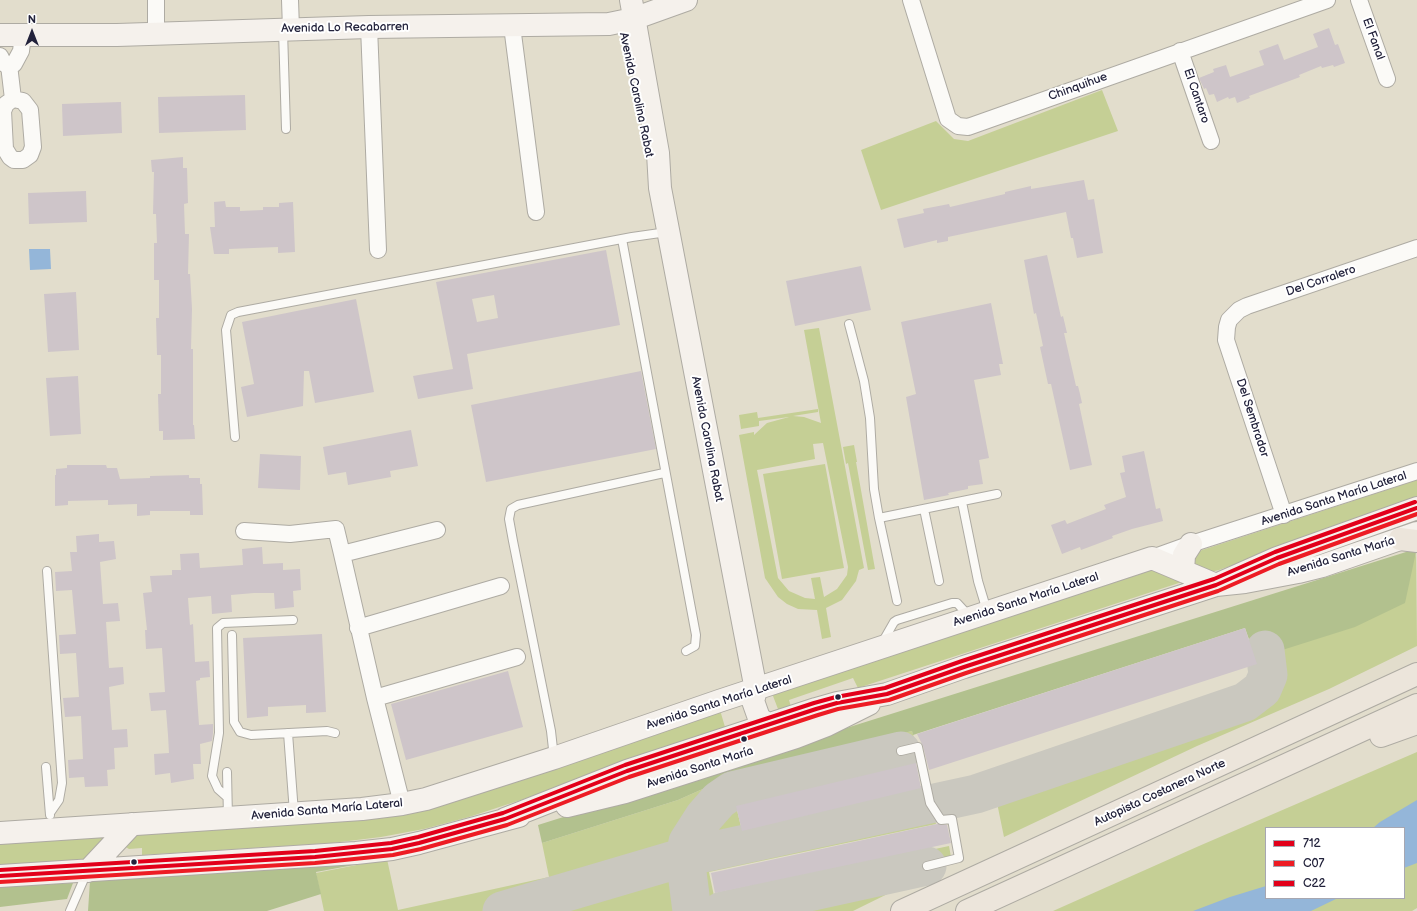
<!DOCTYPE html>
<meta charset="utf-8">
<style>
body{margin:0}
#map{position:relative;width:1417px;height:911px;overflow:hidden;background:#e2ddcc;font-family:"Balsamiq Sans",sans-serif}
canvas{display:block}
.legend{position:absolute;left:1265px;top:827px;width:140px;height:72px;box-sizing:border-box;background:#fff;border:1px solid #a7a7b1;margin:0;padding:5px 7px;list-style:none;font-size:12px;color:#22223b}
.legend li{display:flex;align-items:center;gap:8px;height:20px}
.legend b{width:20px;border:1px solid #a7a7b1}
.north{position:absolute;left:12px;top:12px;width:40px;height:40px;-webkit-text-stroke:3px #fff;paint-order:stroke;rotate:0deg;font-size:11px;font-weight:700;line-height:16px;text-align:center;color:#22223b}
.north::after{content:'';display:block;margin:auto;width:14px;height:18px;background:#22223b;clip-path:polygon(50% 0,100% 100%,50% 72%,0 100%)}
</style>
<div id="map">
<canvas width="1417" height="911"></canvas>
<ul class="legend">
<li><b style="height:5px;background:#e2001a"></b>712</li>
<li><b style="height:5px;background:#ed1c24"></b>C07</li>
<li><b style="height:5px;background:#e2001a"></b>C22</li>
</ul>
<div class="north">N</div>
</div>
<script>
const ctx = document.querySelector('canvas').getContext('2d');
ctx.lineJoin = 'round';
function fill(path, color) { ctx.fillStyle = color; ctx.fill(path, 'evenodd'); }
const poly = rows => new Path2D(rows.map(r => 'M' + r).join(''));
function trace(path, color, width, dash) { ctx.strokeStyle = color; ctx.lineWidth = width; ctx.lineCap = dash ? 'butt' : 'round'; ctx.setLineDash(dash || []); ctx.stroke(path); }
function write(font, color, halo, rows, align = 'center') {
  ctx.font = font + ' "Balsamiq Sans",sans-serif'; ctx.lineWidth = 4; ctx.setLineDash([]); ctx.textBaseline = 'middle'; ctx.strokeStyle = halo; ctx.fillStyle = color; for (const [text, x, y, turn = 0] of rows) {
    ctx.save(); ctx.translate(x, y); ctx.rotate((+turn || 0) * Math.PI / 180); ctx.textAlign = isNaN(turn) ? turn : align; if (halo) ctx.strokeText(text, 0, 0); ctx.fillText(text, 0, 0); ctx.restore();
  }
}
fill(poly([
 [1102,90,1118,131,881,210,861,150,936,121,954,139,968,141],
 [819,328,864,568,859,570,856,581,842,600,826,608,831,637,822,639,817,610,798,609,787,604,778,597,765,578,739,435,754,432,754,435,767,423,789,417,759,421,759,426,741,429,739,415,757,412,758,418,818,409,818,412,793,416,804,417,821,423,804,330],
 [823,443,848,567,847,575,837,589,824,597,820,577,811,578,815,599,805,598,789,591,778,578,757,470,815,459,813,444],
 [854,445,857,462,856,462,875,569,868,570,848,463,846,464,843,447],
 [825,464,844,568,782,579,763,474],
 [1417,480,1417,500,1219,570,1211,572,1192,564,1193,553],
 [1416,552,1417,646,1329,689,1197,746,1004,837,996,798,1257,708,1268,696,1275,679,1257,608,1415,557],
 [1153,566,1188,580,858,688,853,678,789,700,792,710,785,713,778,709,773,696,775,690],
 [720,710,725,727,640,755,533,796,469,817,424,829,381,837,332,843,142,855,142,848,129,849,121,844,130,835,376,813],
 [912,731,916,744,727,788,709,802,685,830,681,840,679,854,489,911,324,911,316,873,387,859,398,910,549,877,542,843,678,800,714,784,754,769],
 [1417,752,1417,908,1412,911,1053,911,1199,846],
 [1266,828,1404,828,1404,898,1266,898],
 [916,755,917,763,736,806,742,831,923,788,925,799,708,846,702,833,708,823,722,807,736,798],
 [932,811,936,824,709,872,714,896,949,846,951,857,702,908,694,870,697,865],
 [113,833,84,860,0,865,0,841],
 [663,872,674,876,680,885,684,911,529,911],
 [932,872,853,911,760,911,915,875]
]), '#c5cf95');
fill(poly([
 [1406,552,1416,552,1405,603,1355,627,1276,652,1271,641,1252,648,1245,628,913,735,912,731,754,769,714,784,678,800,542,843,538,825],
 [382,857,387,859,316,872,321,894,267,911,88,911,90,881,333,866],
 [73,883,67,899,0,907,0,887]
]), '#b2c18e');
fill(poly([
 [29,249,50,249,51,269,30,270],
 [1417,800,1417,863,1404,868,1404,828,1373,828,1380,822],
 [1266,886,1266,898,1338,898,1311,911,1193,911,1230,897]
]), '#94b6d9');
trace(poly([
 [502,911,685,857,976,794,1245,702,1262,689,1268,675,1265,650],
 [692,911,685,857,688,842,704,817,719,800,732,791,901,751],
 [722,911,927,866]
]), '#cac8bf', 39);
fill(poly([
 [1329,28,1335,45,1338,44,1345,63,1334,67,1333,65,1322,68,1321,66,1299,75,1300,77,1249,96,1250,98,1237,103,1235,97,1229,99,1228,97,1217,102,1214,94,1209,95,1206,88,1204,89,1199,78,1214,72,1213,69,1226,65,1230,77,1264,65,1259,51,1278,44,1284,60,1318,47,1313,34],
 [245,95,246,130,159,133,158,97],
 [121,102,122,133,63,136,62,104],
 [183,157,183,168,187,168,188,203,184,204,185,234,189,234,188,274,190,274,192,309,191,349,193,349,193,425,194,425,195,439,163,440,163,431,159,431,158,394,161,394,161,355,157,355,156,318,159,318,159,280,154,280,154,243,157,243,156,214,153,214,154,172,152,172,151,160],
 [1084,180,1088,200,1094,199,1103,253,1077,258,1073,238,1071,238,1066,212,948,237,948,241,937,243,937,240,904,248,897,219,924,213,923,209,949,204,950,207,1005,194,1005,192,1031,186,1031,189],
 [86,191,87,222,29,224,28,193],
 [225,201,226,207,240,207,240,211,263,210,263,207,279,207,279,203,293,202,295,252,278,253,278,247,229,249,229,254,214,254,210,227,215,227,214,202],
 [606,250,620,325,467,354,473,389,418,399,413,376,453,369,436,282],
 [494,295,498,318,477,322,472,299],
 [1047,255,1061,317,1063,316,1067,333,1064,333,1076,386,1078,386,1080,394,1082,403,1079,404,1092,465,1070,470,1051,384,1048,384,1040,347,1043,346,1036,313,1034,314,1024,260],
 [861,266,871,310,795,326,786,281],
 [76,292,79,350,48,352,44,294],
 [356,299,374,392,315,403,309,371,304,371,303,406,247,417,241,387,254,384,242,322],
 [991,303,1003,364,999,364,1001,375,974,380,989,458,979,460,983,484,968,486,968,489,948,493,949,495,924,500,906,397,916,394,901,322],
 [641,371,656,449,486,482,471,405],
 [78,376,81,434,50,436,46,378],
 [411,430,418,466,390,471,391,477,348,485,346,472,328,475,323,447],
 [1144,451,1156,509,1160,508,1163,521,1132,529,1112,536,1113,538,1081,550,1080,547,1062,554,1051,525,1065,520,1067,524,1106,509,1104,505,1126,497,1120,473,1125,472,1122,456],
 [260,454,301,456,300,490,258,488],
 [67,465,106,465,107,468,117,468,120,479,150,478,150,476,189,475,189,478,200,478,200,484,202,484,203,515,190,515,190,511,150,511,150,515,137,516,137,504,108,505,108,500,68,501,68,505,55,506,55,475,56,475,56,469,67,468],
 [99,534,99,542,114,541,116,559,100,562,103,604,118,603,120,621,106,622,109,668,123,667,124,684,109,687,112,730,127,729,128,747,114,748,115,769,107,770,108,786,85,787,84,777,69,778,68,760,83,759,81,716,65,717,63,698,79,697,76,653,60,654,59,635,76,634,72,590,56,591,55,572,72,571,70,552,77,552,76,536],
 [262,547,263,564,283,563,283,570,300,569,301,590,293,591,294,607,275,609,274,593,254,593,231,595,232,612,212,614,211,596,188,598,190,625,193,624,195,662,209,661,210,677,200,678,200,680,196,681,199,725,213,724,213,733,212,741,200,744,201,764,193,764,194,779,171,783,170,773,155,775,154,754,169,753,168,735,166,710,151,711,149,693,165,692,162,648,146,649,145,630,147,630,143,593,152,592,150,576,172,575,172,570,181,570,180,554,199,553,200,568,243,565,242,549],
 [1245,628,1257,664,929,770,923,746,917,734],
 [322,634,326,712,306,713,306,705,268,707,268,716,247,718,243,638],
 [508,671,523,727,406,760,391,704],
 [916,763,921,788,742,831,736,806],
 [937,824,947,825,951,843,715,893,711,873]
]), '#cec5c9');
const lane = poly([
 [283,30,286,129],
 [622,239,696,635,695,646,686,651],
 [849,324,864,381,870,418,874,489,879,518,997,494],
 [235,437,226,330,231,315,238,312,632,237,667,232],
 [962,502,978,581,987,611],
 [924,509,939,581],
 [879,518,897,601],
 [47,571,62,783,59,800,50,813],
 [232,635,234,722,240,732,251,735,327,731,335,733],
 [882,643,894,622,897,620,952,603,957,603,969,616],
 [288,733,294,813],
 [901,751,918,747,930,803,941,820,952,819,959,858,927,866],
 [554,758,551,731,513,541,509,519,511,509,518,505,664,473],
 [46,767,50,815],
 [227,772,228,818],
 [227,797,218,789,212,776,219,733,217,628,223,623,293,620],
 [70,911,87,872]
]);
const street = poly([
 [156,0,156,34],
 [290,0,291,29],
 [911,0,948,119,958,126,968,127,1327,0],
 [1359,0,1387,79],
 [512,26,536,212],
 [369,27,378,250],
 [1180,51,1211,141],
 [0,56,3,62,6,65,14,64,21,51,23,35],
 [9,65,13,99],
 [13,99,23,101,30,110,33,147,30,155,23,160,14,160,10,157,5,149,3,111,6,104,13,99],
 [1284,515,1226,340,1227,327,1229,320,1239,310,1247,306,1417,248],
 [244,531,290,534,336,529,342,554,437,530],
 [342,554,375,698,402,804],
 [1152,558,1191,544,1417,471],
 [358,628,501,586],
 [375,698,517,657]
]);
const secondary = poly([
 [631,0,658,153,660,188,756,690,753,701,759,718,769,725],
 [0,35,117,35,369,27,609,24,633,19,686,0],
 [1183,571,1184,555,1191,544],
 [567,806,625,792,796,737,827,725,869,704],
 [505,819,627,771,816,709,837,703,887,694,964,667,1216,585,1277,558,1417,508],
 [0,833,362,809,402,804,426,799,554,758,719,701,1152,558,1216,585,1245,582,1298,572,1322,566,1417,533],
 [88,871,132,824],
 [0,876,356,853,392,849,419,843,519,816]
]);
const highway = poly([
 [1400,539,1417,541],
 [1381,736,1417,723],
 [902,911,1417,674],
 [967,911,1417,705]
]);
trace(lane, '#aeaba3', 10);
trace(street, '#aeaba3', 18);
trace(secondary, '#aeaba3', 24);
trace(highway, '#aeaba3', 24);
trace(lane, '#fbfaf7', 8);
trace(street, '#fbfaf7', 16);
trace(secondary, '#f5f1ec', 22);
trace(highway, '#ece5db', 22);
trace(poly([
 [0,876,315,857,392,849,419,843,505,819,627,771,816,709,837,703,887,694,964,667,1216,585,1277,558,1417,508]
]), '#e2001a', 4);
trace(poly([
 [0,882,315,863,393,855,421,849,507,825,629,777,818,715,838,709,889,700,966,673,1218,591,1279,564,1417,514]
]), '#ed1c24', 4);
trace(poly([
 [0,870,315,851,391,843,418,837,503,813,625,765,814,703,836,697,885,688,962,661,1214,579,1275,552,1415,502]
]), '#e2001a', 4);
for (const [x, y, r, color] of [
 [838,697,3.5,"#22223b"],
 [744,739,3.5,"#22223b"],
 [134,862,3.5,"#22223b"]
]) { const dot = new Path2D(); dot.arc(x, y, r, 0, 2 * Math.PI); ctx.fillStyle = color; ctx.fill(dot); trace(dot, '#fff', 1.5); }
write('12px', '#22223b', '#fff', [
 ["Avenida Lo Recabarren",345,28,-1],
 ["El Fanal",1373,39,70],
 ["Chinquihue",1078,87,-20],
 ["Avenida Carolina Rabat",636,95,78],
 ["El Cantaro",1196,96,71],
 ["Del Corralero",1321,281,-19],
 ["Del Sembrador",1252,418,72],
 ["Avenida Carolina Rabat",707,439,79],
 ["Avenida Santa María Lateral",1334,499,-18],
 ["Avenida Santa María",1341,557,-17],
 ["Avenida Santa María Lateral",1026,600,-18],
 ["Avenida Santa María Lateral",719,703,-18],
 ["Avenida Santa María",700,768,-18],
 ["Autopista Costanera Norte",1160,793,-25],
 ["Avenida Santa María Lateral",327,810,-5]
]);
</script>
